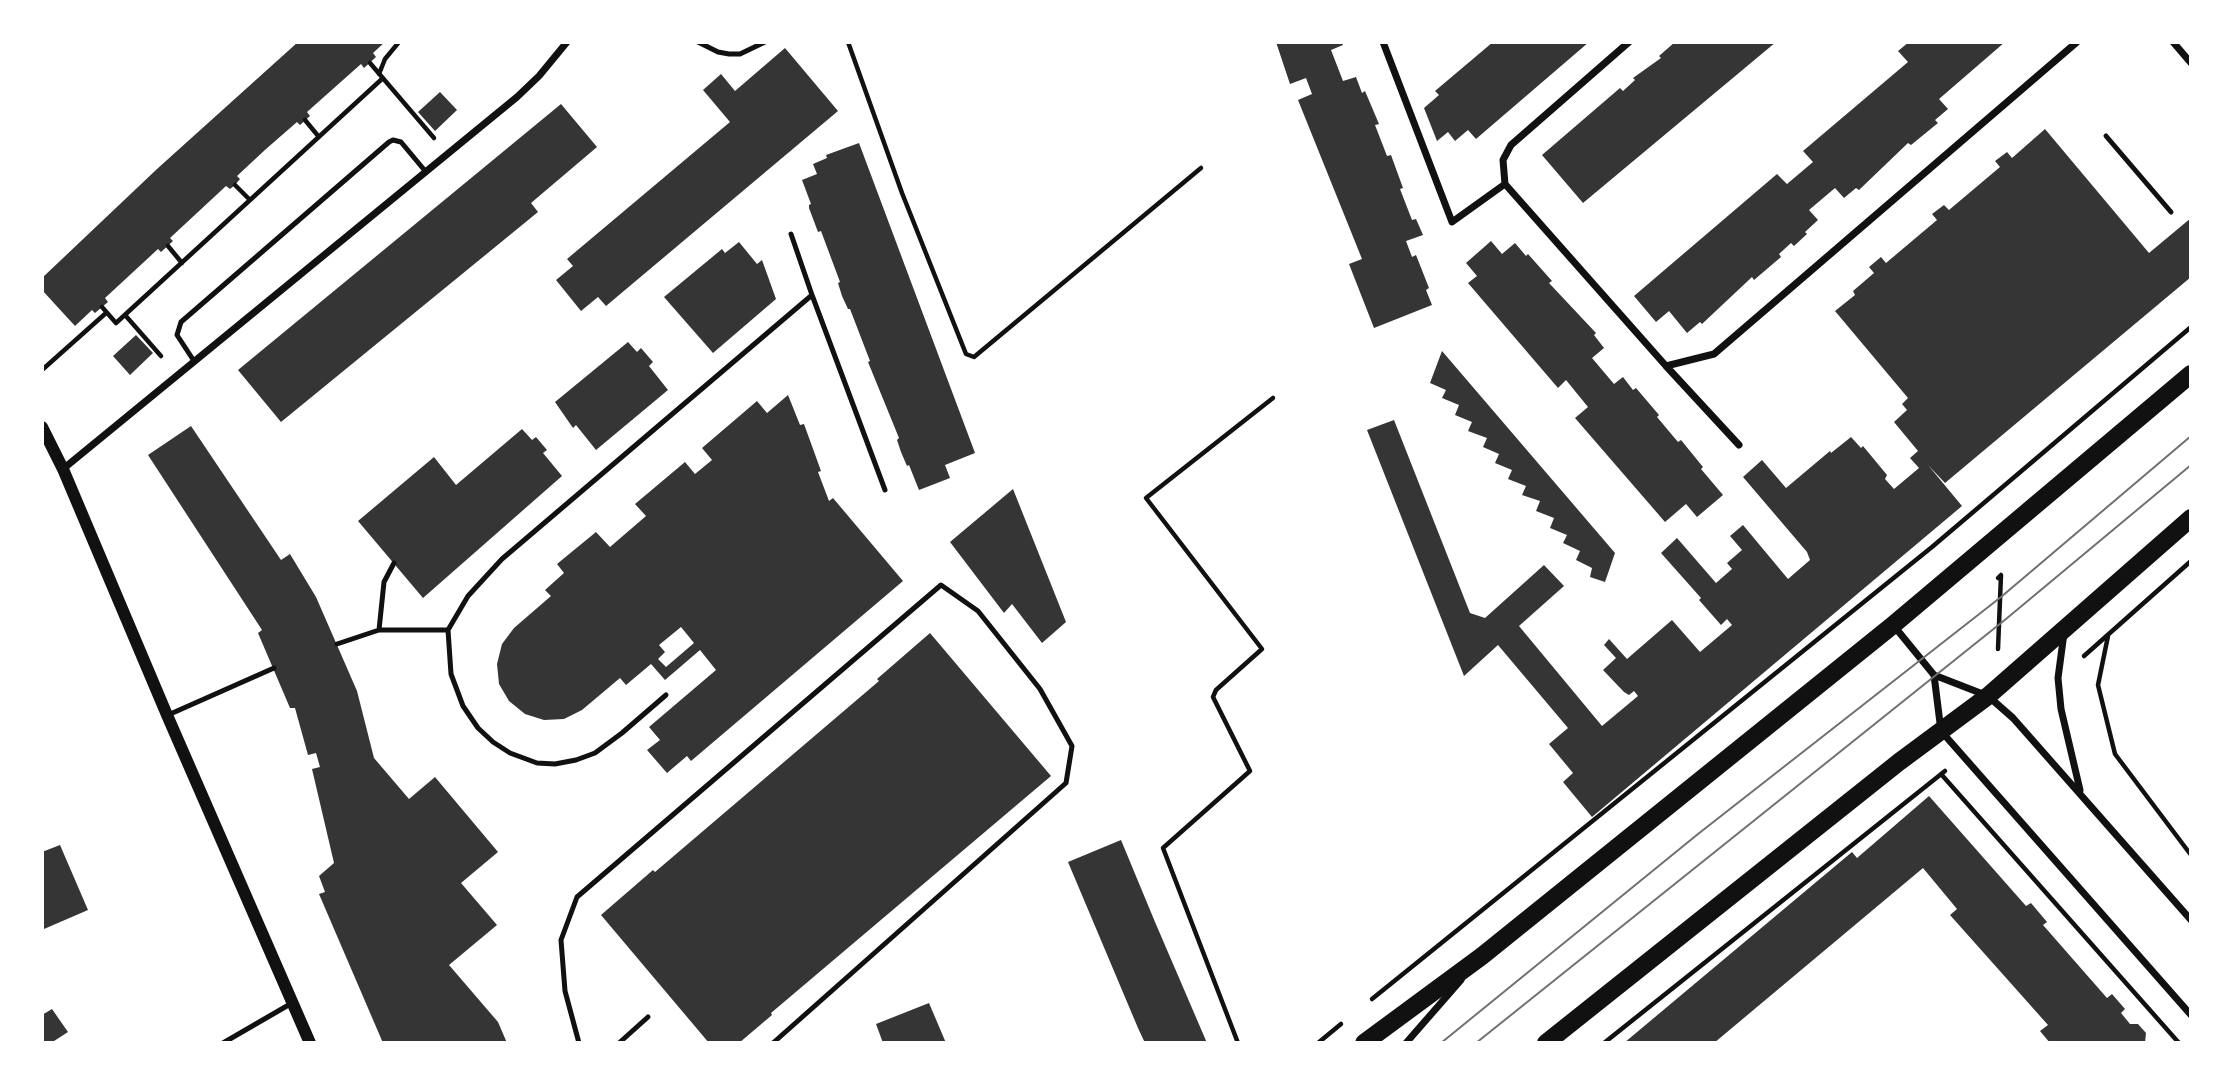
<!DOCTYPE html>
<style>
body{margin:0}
#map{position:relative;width:2233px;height:1085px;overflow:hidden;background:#fff;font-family:Cabin,sans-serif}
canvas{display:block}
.frame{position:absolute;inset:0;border:44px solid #fff;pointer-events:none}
</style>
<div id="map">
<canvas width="2233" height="1085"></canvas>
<div class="frame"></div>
</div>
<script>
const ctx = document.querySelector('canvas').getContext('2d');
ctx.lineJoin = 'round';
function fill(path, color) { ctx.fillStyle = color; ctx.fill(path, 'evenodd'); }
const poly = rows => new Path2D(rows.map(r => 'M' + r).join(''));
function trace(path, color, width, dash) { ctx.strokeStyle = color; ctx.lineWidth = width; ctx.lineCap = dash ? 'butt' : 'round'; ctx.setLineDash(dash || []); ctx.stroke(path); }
fill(poly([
 [298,42,385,42,373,53,376,57,364,68,361,64,307,112,310,116,300,125,297,122,266,149,237,176,240,179,235,185,230,189,226,186,170,238,173,241,161,252,158,249,105,298,108,302,95,313,92,310,75,326,42,290,42,278,157,169],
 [1276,42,1342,42,1343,45,1331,50,1343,81,1356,77,1362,93,1365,91,1379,124,1375,125,1387,156,1391,155,1403,188,1400,189,1412,220,1416,219,1423,235,1406,241,1412,257,1416,255,1429,288,1426,290,1432,305,1374,328,1349,264,1362,259,1298,100,1312,94,1306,78,1290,84],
 [1493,42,1589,42,1476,139,1468,130,1455,141,1448,132,1437,141,1424,108,1439,95,1435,91],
 [1675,42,1776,42,1583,203,1542,155,1620,88,1623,91,1635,80,1633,78,1661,58,1659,56],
 [1909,42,2005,42,1939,99,1948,109,1935,120,1938,123,1911,145,1908,143,1859,190,1856,188,1844,198,1835,188,1809,210,1818,220,1805,232,1807,234,1794,246,1791,243,1779,254,1781,257,1754,280,1752,277,1702,324,1700,322,1687,333,1669,311,1656,322,1634,296,1777,174,1787,184,1813,162,1803,151,1908,62,1898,51],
 [785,48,838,111,606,306,598,297,581,311,556,280,573,266,567,259,730,122,703,90,721,74,735,91],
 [440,92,457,110,435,131,418,112],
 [561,104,597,147,531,203,538,212,281,422,238,370],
 [2045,129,2149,253,2191,218,2191,277,1945,483,1928,465,1962,506,1592,817,1563,782,1573,773,1549,744,1568,728,1498,645,1464,676,1367,430,1394,420,1470,613,1485,618,1544,565,1564,586,1519,626,1602,726,1638,696,1634,691,1629,695,1624,692,1603,670,1616,658,1604,645,1609,639,1627,659,1672,620,1700,652,1732,625,1727,619,1721,625,1699,600,1701,598,1661,553,1677,538,1716,583,1732,569,1727,563,1742,550,1730,536,1743,525,1788,579,1810,560,1807,552,1743,477,1762,460,1786,488,1830,451,1831,453,1851,437,1861,448,1863,446,1887,475,1885,479,1894,489,1919,468,1910,458,1918,451,1894,422,1907,410,1902,404,1908,398,1835,311,1855,295,1853,291,1874,273,1869,267,1881,257,1886,263,1937,220,1932,214,1944,205,1949,210,2000,167,1995,161,2007,152,2012,158],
 [859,143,975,453,945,465,950,478,919,490,909,465,907,466,901,452,897,440,899,438,868,362,870,361,850,309,848,309,842,296,838,283,840,282,821,231,818,232,809,208,809,205,811,204,802,180,817,174,813,164,827,158,826,155],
 [1491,241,1502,254,1515,243,1526,256,1528,254,1552,281,1549,283,1596,333,1594,335,1604,348,1592,358,1614,384,1623,377,1633,390,1636,388,1659,415,1657,417,1678,442,1681,440,1703,467,1701,469,1723,495,1697,517,1686,504,1665,522,1575,418,1588,407,1566,380,1558,388,1468,283,1477,276,1466,263],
 [739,242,757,264,762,260,776,299,713,353,664,297,722,249,725,253],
 [136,335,153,353,130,375,113,356],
 [628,342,637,352,641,348,653,362,649,366,668,390,596,450,576,425,573,428,555,402],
 [1442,351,1615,553,1605,582,1590,577,1592,568,1576,560,1580,551,1563,543,1567,535,1550,528,1554,518,1536,511,1540,501,1522,495,1526,486,1508,479,1512,470,1495,463,1499,454,1483,447,1487,438,1468,431,1472,422,1455,415,1459,405,1442,398,1446,390,1430,383],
 [788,395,800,425,804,424,821,471,818,472,829,501,833,498,903,581,691,761,687,756,667,773,647,750,660,740,649,727,716,670,700,650,665,680,651,664,626,685,620,678,582,710,564,719,544,720,525,714,509,701,499,684,497,664,502,644,514,628,551,596,545,590,564,573,557,564,596,532,610,547,646,516,635,504,685,462,695,474,712,460,702,448,757,401,767,413],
 [681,627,694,643,666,667,658,659,665,652,659,645],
 [191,426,281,560,290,554,316,597,357,691,374,758,409,799,435,777,498,852,461,883,497,925,449,965,498,1022,507,1043,383,1043,319,894,325,892,319,876,334,863,312,769,320,767,316,753,308,755,295,708,290,708,258,633,262,630,148,455],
 [522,429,532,440,536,437,547,450,543,453,562,476,423,598,358,521,434,457,456,485],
 [1013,489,1066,622,1042,643,1012,604,1004,613,950,542],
 [930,633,1051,776,771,1013,772,1015,739,1043,709,1043,601,915,653,870,655,872,879,681,877,679],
 [1929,796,2026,906,2031,903,2047,922,2043,925,2107,998,2112,994,2125,1009,2121,1013,2130,1024,2138,1024,2146,1033,2145,1043,2050,1043,2040,1031,2048,1025,1950,915,1957,909,1923,868,1714,1043,1624,1043,1852,852,1857,858],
 [1121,840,1155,922,1207,1043,1145,1043,1138,1028,1068,862],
 [60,845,88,910,44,929,42,924,42,852],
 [929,1003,946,1043,883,1043,876,1024],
 [52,1009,68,1032,51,1043,42,1043,42,1015]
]), '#353535');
trace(poly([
 [848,42,902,193,966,354,974,357,1201,168],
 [370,63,434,138],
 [379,74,385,59,399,42],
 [305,120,319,137],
 [235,185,250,200],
 [168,246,182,263],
 [102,307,116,323,383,78],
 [125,315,161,356],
 [42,370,106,313],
 [1998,578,2001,575,1998,649],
 [2108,636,2098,685,2115,754,2191,855],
 [2084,656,2191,561],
 [1941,774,2179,1043],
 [1372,999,1932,547,2191,327],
 [1238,1043,1163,848,1250,771,1213,697,1216,690,1262,649,1146,498,1273,398],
 [1318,1043,1341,1024],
 [1604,1043,1945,771]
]), '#111', 4.5);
trace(poly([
 [698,42,718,52,729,54,740,54,765,42],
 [2106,136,2171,212],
 [791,234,812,295],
 [194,361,177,335,181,322,389,142,393,140,401,142,426,172],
 [379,630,384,582,394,563],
 [337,644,379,630,448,630],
 [666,695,622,733,595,753,576,760,555,764,537,763,510,753,493,742,478,728,463,706,451,674,448,630,468,596,502,559,812,295,885,490],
 [168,715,274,668],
 [223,1043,292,1003],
 [579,1043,565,991,561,940,577,897,941,585,978,611,1040,689,1072,746,1066,783,773,1043],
 [619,1043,648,1017]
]), '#111', 5);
trace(poly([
 [1383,42,1452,222,1505,184,1503,160,1511,145,1629,42],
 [2173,42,2191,63],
 [1505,184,1666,366,1714,354,2077,42],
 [1666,366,1739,445],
 [63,469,517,97,539,76,567,42],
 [1894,626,1934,675,1988,696,2013,718,2191,920],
 [2064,633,2058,678,2061,709,2080,790],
 [1934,675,1941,731,2191,1015],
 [1406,1043,1461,980]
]), '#111', 7);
trace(poly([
 [42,427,63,469,167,715,310,1043]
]), '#111', 12);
trace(poly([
 [1364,1043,1482,956,1893,625,2191,374],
 [1546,1043,1899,762,1988,696,2191,518]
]), '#111', 18);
trace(poly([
 [1441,1043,1698,834,2001,597,2191,436],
 [1476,1043,2006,619,2191,465]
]), '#707070', 2);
</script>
